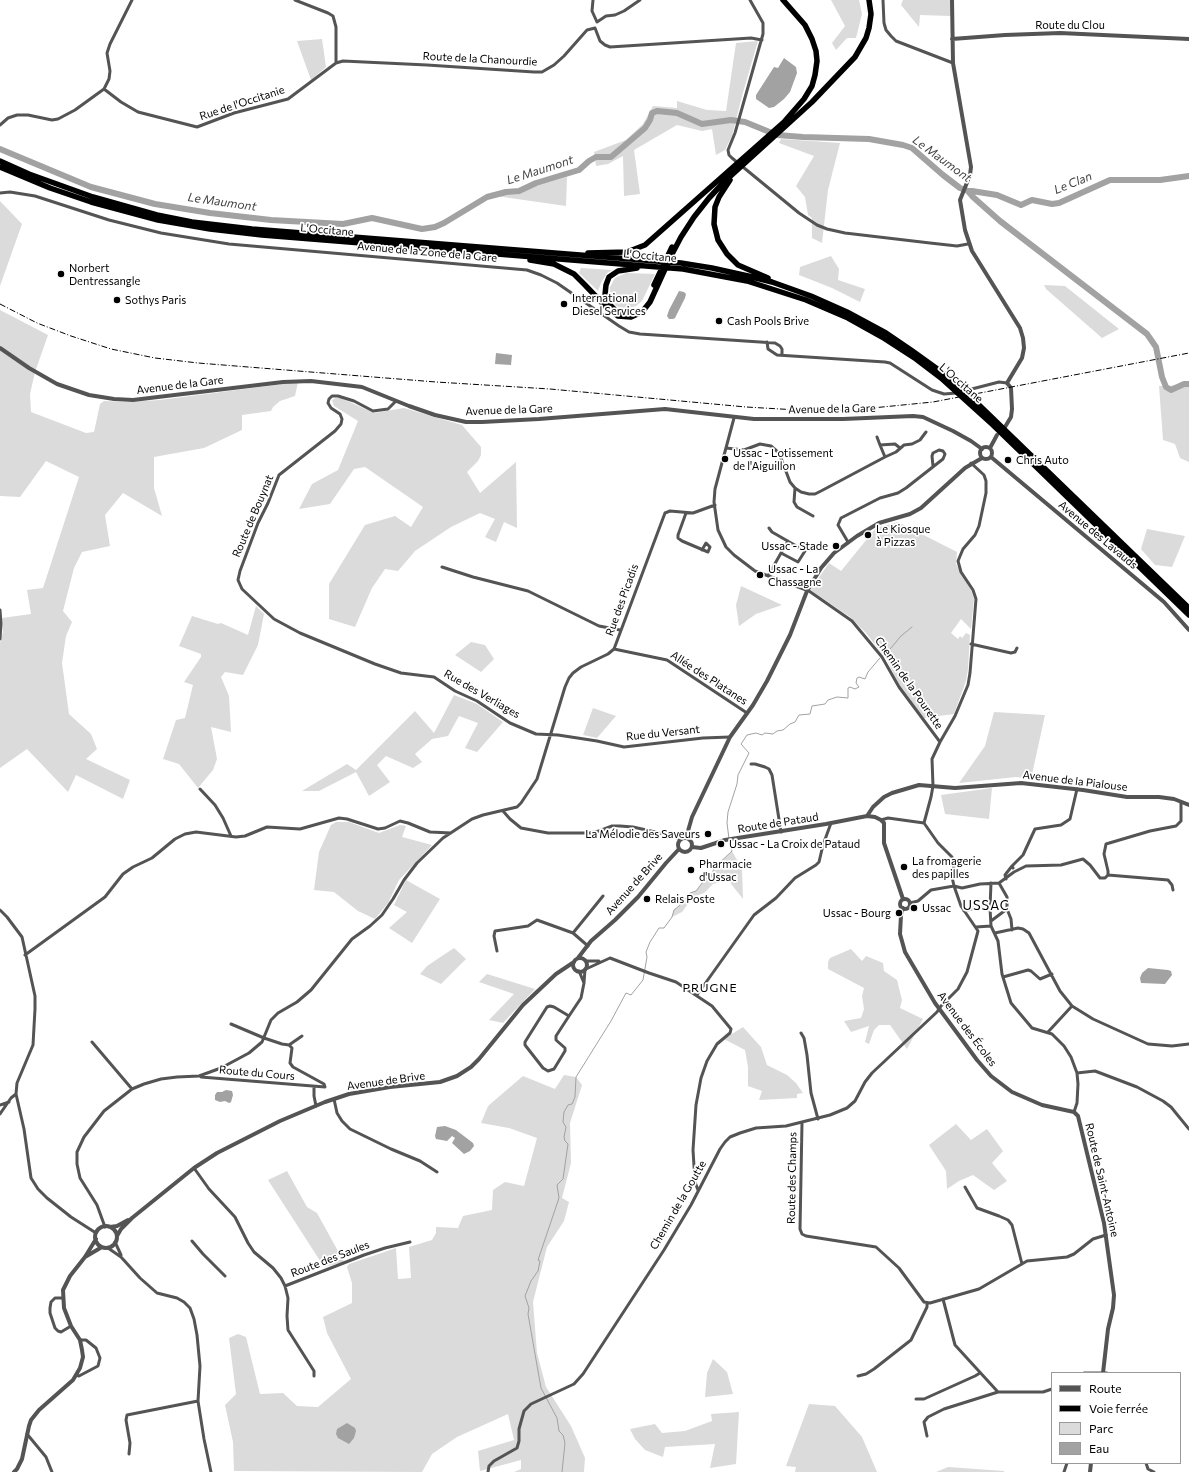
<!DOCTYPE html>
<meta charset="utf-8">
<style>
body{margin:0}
#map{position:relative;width:1189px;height:1472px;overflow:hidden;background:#fff;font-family:Commissioner,sans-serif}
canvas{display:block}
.legend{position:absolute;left:1051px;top:1372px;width:130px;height:92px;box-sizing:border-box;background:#fff;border:1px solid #999;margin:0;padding:5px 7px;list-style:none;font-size:12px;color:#000}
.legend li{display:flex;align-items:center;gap:8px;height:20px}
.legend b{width:20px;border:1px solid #999}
</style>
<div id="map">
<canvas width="1189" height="1472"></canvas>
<ul class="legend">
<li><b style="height:5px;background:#545454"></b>Route</li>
<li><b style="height:5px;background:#000"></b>Voie ferrée</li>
<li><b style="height:11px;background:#dbdbdb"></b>Parc</li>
<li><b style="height:11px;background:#a2a2a2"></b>Eau</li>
</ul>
</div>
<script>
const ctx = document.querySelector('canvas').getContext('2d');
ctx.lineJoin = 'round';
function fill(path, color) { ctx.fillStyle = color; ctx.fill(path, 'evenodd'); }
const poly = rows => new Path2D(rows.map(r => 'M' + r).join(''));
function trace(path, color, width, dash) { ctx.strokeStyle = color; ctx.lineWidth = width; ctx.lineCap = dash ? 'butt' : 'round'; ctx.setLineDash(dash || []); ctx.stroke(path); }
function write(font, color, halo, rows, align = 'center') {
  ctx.font = font + ' Commissioner,sans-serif'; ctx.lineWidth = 3.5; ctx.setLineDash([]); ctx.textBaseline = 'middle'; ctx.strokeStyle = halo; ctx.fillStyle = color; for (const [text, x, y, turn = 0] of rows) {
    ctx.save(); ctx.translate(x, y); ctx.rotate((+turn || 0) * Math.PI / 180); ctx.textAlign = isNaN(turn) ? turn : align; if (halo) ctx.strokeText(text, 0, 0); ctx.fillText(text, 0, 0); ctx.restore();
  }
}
fill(poly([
 [831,0,859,0,862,14,856,38,847,38,836,50,832,43,845,26],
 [903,0,951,0,951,16,920,15,919,27,901,5],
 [322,39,326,67,311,80,297,41],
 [758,41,742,96,732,136,725,150,716,155,712,129,702,131,677,125,634,150,640,194,624,196,623,156,608,164,596,166,594,152,626,140,643,124,653,106,677,108,677,101,707,110,726,111,736,43],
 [781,139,840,143,828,190,822,243,812,238,812,218,808,215,805,197,796,186,814,156,779,143],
 [567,177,566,206,496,196],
 [0,201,22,224,0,286],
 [831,256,839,269,838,280,865,289,860,302,832,288,799,275,800,267],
 [581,268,612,270,607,273,601,283,598,291,579,273],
 [626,273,655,274,642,301,636,306,625,309,616,306,613,301,610,293,610,287,615,278],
 [1044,285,1065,286,1119,329,1102,338,1046,289],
 [0,310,48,335,35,372,30,394,31,412,86,433,94,432,100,404,104,401,126,402,160,400,298,382,295,396,280,401,273,407,271,411,242,415,242,430,204,448,154,457,154,488,162,516,123,493,105,515,110,546,82,552,74,568,63,611,72,622,66,636,62,663,69,714,91,734,97,749,86,759,130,780,123,799,76,775,68,792,27,749,0,768,0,643,3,632,2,618,31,614,27,590,43,588,79,477,46,461,20,497,0,496],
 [1189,382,1189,462,1180,458,1175,444,1163,440,1159,386,1170,386],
 [336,398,341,398,374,413,404,408,462,425,481,447,481,455,478,461,467,472,480,493,516,462,517,528,504,522,496,542,485,537,495,519,480,513,451,527,415,551,398,571,385,569,372,588,355,627,329,619,329,584,365,525,395,516,411,527,423,507,365,467,354,469,330,504,299,509,312,484,338,470,358,421,334,406,332,400],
 [898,522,957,552,956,564,971,590,974,599,971,629,961,619,951,633,958,639,960,636,962,638,966,633,970,635,968,669,966,681,954,714,924,718,901,689,887,660,866,633,850,617,812,591,811,589,829,563,841,571,876,528],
 [1147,529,1185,536,1172,567,1155,565,1141,549],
 [741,586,782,605,756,614,739,626,736,605],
 [256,606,264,614,258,645,243,675,225,672,221,677,229,696,231,732,211,727,217,759,213,770,198,788,179,764,163,759,176,720,185,718,193,685,184,682,201,657,201,654,179,646,192,616,218,624,221,623,248,635],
 [471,642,485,645,494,659,481,672,455,655],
 [454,695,477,704,503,722,477,752,465,748,478,723,459,716,448,736,432,739,415,754,422,762,413,768,386,756,377,765,390,782,369,796,356,772,319,791,302,791,347,764,356,770,415,711,434,733],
 [593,708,616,716,597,738,583,735],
 [994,712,1045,715,1031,779,1016,777,959,783,985,746],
 [992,788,989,819,945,814,941,795],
 [336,822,349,822,379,833,400,825,406,826,402,837,432,845,399,880,388,903,375,919,358,911,334,892,314,890,319,852,331,825],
 [732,851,742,869,743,899,728,880,713,884,704,893,693,897,682,912,672,917,674,910,679,906,690,893,696,891,706,878,711,877,714,868],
 [406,880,440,899,412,943,389,928,407,912,394,905],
 [454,948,466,959,441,984,420,974,427,966],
 [851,949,862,961,866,956,883,963,884,971,897,980,902,1000,900,1008,923,1019,907,1049,890,1025,879,1025,874,1030,869,1044,865,1042,869,1026,851,1032,844,1021,861,1018,864,1009,862,996,864,988,828,969,828,962,830,958],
 [487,974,535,989,503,1023,489,1020,514,994,479,982],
 [743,1027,761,1047,767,1065,787,1075,796,1083,803,1093,797,1094,797,1098,759,1100,762,1091,748,1086,748,1067,745,1050,724,1039],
 [564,1075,576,1077,582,1085,570,1123,571,1163,562,1198,569,1202,564,1221,547,1247,533,1302,537,1353,546,1387,571,1426,585,1458,584,1472,514,1472,521,1469,521,1460,480,1471,478,1451,514,1440,508,1414,457,1437,432,1454,422,1472,234,1471,233,1442,225,1405,236,1394,229,1338,238,1334,246,1337,260,1394,283,1393,297,1406,318,1407,351,1379,327,1333,323,1317,352,1303,352,1283,347,1267,349,1264,396,1248,398,1279,411,1278,409,1247,432,1240,436,1233,436,1227,458,1228,463,1216,492,1210,493,1190,505,1182,524,1186,537,1138,509,1128,481,1123,488,1106,523,1076,555,1089],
 [956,1124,971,1140,987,1129,1003,1151,992,1163,1007,1181,994,1190,973,1175,959,1181,947,1189,946,1171,929,1145],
 [287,1171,307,1207,317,1213,344,1262,324,1267,268,1180],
 [713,1359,727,1372,733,1394,705,1397,707,1373],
 [809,1404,835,1406,862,1437,877,1472,795,1472,796,1467,786,1466],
 [739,1412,736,1464,710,1468,715,1444,665,1447,663,1457,645,1450,635,1439,630,1429,655,1424,662,1433,685,1431,712,1421,711,1414],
 [948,1467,1004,1471,1004,1472,936,1472]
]), '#dbdbdb');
fill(poly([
 [784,58,796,67,797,73,790,92,784,99,774,107,769,108,756,99,756,95,774,67,778,68],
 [679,291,684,292,686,294,685,298,675,318,673,319,669,319,667,316,669,310],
 [496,353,512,355,511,365,495,364],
 [1148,968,1168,970,1171,971,1172,975,1165,984,1141,983,1140,978,1142,973],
 [226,1090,232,1091,233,1095,231,1102,229,1103,225,1101,220,1102,215,1100,215,1095,217,1092,222,1092],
 [445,1126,456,1130,473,1143,474,1146,470,1151,464,1154,452,1143,455,1138,452,1136,447,1141,436,1139,435,1136,437,1127],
 [347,1423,355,1428,356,1431,354,1438,349,1444,338,1438,336,1434,337,1429]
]), '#a2a2a2');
trace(poly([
 [883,656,891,648,901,636,912,627],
 [729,839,727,823,728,812,737,784,738,775,749,753,741,744,747,735,756,733,762,735,765,733,773,734,777,731,783,730,790,724,795,722,799,715,810,714,812,706,825,704,828,700,837,697,848,698,848,688,850,687,855,689,859,687,856,683,857,678,859,677,865,679,868,672,880,658],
 [562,1472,565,1443,563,1435,559,1431,557,1418,541,1388,528,1314,529,1308,525,1296,531,1281,538,1271,540,1261,538,1260,559,1198,557,1185,563,1179,568,1144,565,1141,564,1137,566,1127,563,1122,564,1112,568,1105,572,1104,575,1097,576,1077,611,1021,626,993,631,995,643,980,647,957,646,952,650,942,659,928,664,928,672,917,674,910,679,906,690,893,696,891,706,878,711,877,714,868,732,851,730,842]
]), '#a2a2a2', 1);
trace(poly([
 [0,149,91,187,155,204,210,213,271,220,343,224,372,218,422,229,435,227,444,223,487,197,506,192,519,191,536,183,579,170,589,161,596,157,611,157,645,128,650,120,652,113,657,111,677,113,702,124,731,120,745,122,777,135,803,137,869,139,903,145,912,148,943,175,960,188,968,191,973,197,1000,221,1147,334,1156,347,1162,377,1166,387,1171,390,1184,384,1189,384],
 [968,191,972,191,997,195,1021,205,1032,200,1052,204,1059,203,1110,180,1160,180,1189,176]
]), '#a2a2a2', 6);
trace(poly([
 [295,0,328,13,333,16,336,27,336,63],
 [593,0,592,11,597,22],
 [750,0,763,23,763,34,735,133,728,150,729,155,732,158,799,213,817,225,827,229,845,233,930,243,957,246,968,244],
 [883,0,884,23,886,30,891,36,896,41,953,63],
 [597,22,606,16,615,15,624,11,640,0],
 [595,28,600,41,605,45,610,47,751,38,762,40],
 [104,89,121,102,138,112,197,127,234,113,288,99,336,63,343,61,427,65,534,72,542,72,554,65,564,56,587,30,595,28],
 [0,125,8,118,17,115,28,115,52,120,58,119,75,110,104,89,109,79,110,71,107,53,110,44,132,0],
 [0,193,10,192,35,196,109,220,161,233,229,244,527,270,541,275,557,283,619,326,629,332,640,334,775,343,780,346,782,349,782,355],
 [767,342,768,349,777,355,885,362,890,363,932,390,944,394,957,393],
 [964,391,999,382,1007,383],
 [396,401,388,409,373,411,354,401,338,396,332,396,329,399,328,403,331,408,340,414,342,419,341,424,335,431,279,475,268,503,258,523,240,571,238,580,242,589,274,619,300,633,375,664,401,673,434,677,455,691,477,701,510,723,536,734,558,735,597,741,624,747,703,738,730,737],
 [734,418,715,489,714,502,718,530,726,547,734,555,755,571,809,591,852,621,882,657,899,687,940,742],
 [877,437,880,445],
 [726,448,744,450,760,444,771,446,779,453,790,482,795,488,801,492,809,494,815,494,821,491,885,457],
 [900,448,895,444,880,445,885,457,896,452,904,445,912,444,920,440,926,432],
 [795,488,794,502,797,507,813,516],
 [686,513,678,535,678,538,682,541,708,552,710,547,706,543,702,550],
 [848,542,838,525,841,518,880,498,898,493,906,488,943,459,945,454,943,451,939,450,933,453,932,456,933,466],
 [781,553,788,541],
 [442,567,473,577,528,591,599,626,620,630],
 [768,576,781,553,798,562,805,551,772,532,769,528],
 [0,610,1,624,0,639],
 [971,644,1011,653,1015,652,1017,648],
 [614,649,667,660,747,713],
 [751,764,755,764,765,767,769,769,772,775,781,832],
 [200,789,215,805,223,818,231,836],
 [503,811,510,819,521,828,548,833,590,833,599,831,612,826,620,826,633,827,673,836,680,840],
 [881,820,888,818,924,823],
 [1012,866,1023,855,1035,829,1061,825,1070,819,1077,789],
 [1108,875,1168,880,1172,885,1173,890],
 [1006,879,1005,875,1012,866,1013,868],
 [991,883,990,908,991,926,998,941,1002,974,1011,1003,1032,1028,1052,1034,1064,1046,1071,1057,1077,1073,1078,1084,1077,1103,1074,1112],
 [999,883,1007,897,1007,909,1011,919,1012,930],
 [910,903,918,901,931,890,954,886,952,877,954,865,952,857,938,843,924,823,931,797,933,786,932,759,940,742,955,716,968,685,970,673,976,599,973,590,961,572,958,561,963,549,975,535,979,526,986,493,986,481,984,475,971,463],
 [0,910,7,917,22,937,35,996,35,1009,33,1045,17,1083,16,1094,24,1129,31,1178,38,1189,47,1198,71,1217,96,1233],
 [964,911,978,907,990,908],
 [991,921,1007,909],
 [976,927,991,926],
 [573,933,603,896],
 [995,933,1018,928,1023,929,1029,933,1060,991,1072,1006,1093,1019,1148,1044,1172,1046,1189,1044],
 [497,951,494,936,495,931,528,926,537,920,573,933,588,946],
 [25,955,105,897,123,874,133,867,152,858,175,839,185,834,196,832,236,837,245,836,267,827,300,829,339,818,347,819,378,829,385,828,400,821,408,823,430,832,451,833],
 [586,961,599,961],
 [586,969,610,958,649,973,676,982,712,1006,731,1029,730,1033,717,1044,707,1061,701,1078,696,1105,693,1150,695,1182,698,1190],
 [579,971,584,983,585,969],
 [1003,977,1028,970,1031,971,1040,979,1052,974],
 [697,995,754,915,776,898,795,878,816,865,819,862,823,845,831,823],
 [569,1016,554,1007,550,1006,547,1007,525,1042,525,1045,543,1068,548,1071,554,1069,565,1051,565,1048,556,1040,556,1036,569,1016,581,998,584,983],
 [1048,1032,1072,1006],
 [801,1033,804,1038,807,1055,811,1093,818,1119],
 [92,1042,132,1089],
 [289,1045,302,1036],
 [1077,1073,1095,1071,1137,1087,1163,1101,1171,1107,1189,1129],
 [201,1077,325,1087,324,1084,293,1067,290,1063,292,1048,289,1045,282,1044,264,1038,231,1024],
 [314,1087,314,1096,316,1106],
 [334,1099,337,1113,342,1121,350,1129,391,1149,420,1161,437,1172],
 [0,1105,9,1102],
 [0,1114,11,1098,16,1094],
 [802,1123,800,1229,802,1234,806,1236,876,1247,899,1268,924,1302,930,1303,979,1289,1027,1261,1067,1257,1074,1254,1093,1239,1106,1235],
 [194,1168,209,1189,235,1217,248,1243,254,1252,273,1268,281,1278,285,1286,364,1255,385,1248,410,1242],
 [965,1187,977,1208,999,1216,1008,1220,1012,1225,1022,1264],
 [105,1227,97,1205,80,1178,77,1164,77,1152,84,1137,104,1111,132,1089,144,1084,161,1079,177,1077,199,1076,221,1068,249,1053,262,1042,271,1020,278,1013,297,1002,311,990,352,939,370,926,382,915,393,899,404,880,417,863,443,838,472,819,483,815,517,807,521,803,537,779,565,687,569,678,573,673,581,667,608,654,614,649,665,513,670,511,693,513,715,505],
 [192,1241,203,1254,225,1276],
 [115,1242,121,1255],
 [108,1248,121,1257,140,1278,157,1293,177,1298,184,1302,190,1308,194,1319,197,1335,200,1366,198,1401,204,1439,211,1472],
 [285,1286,288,1298,287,1316,288,1330,314,1371,314,1376],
 [63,1298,55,1298,51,1302,50,1308,50,1313,55,1328,58,1331,61,1332,71,1326],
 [943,1299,955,1345,998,1392,1043,1392,1052,1389],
 [1084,1373,1107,1373],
 [76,1375,79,1376,98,1366,100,1358,96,1348,86,1340,80,1340],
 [858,1376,866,1374,874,1369,911,1340,927,1307,927,1303],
 [916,1399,924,1399,975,1376,980,1373],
 [27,1434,46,1457,52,1472],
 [927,1436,924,1422,928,1417,944,1409,998,1392],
 [129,1454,130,1443,126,1420,127,1415,198,1401],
 [1146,1463,1148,1469,1154,1472],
 [488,1472,489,1466,494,1461,517,1448,519,1441,519,1429,524,1411,531,1404,574,1384,583,1374,664,1250,691,1205,720,1149,725,1142,730,1137,740,1133,756,1128,786,1126,830,1115,847,1108,855,1101,865,1082,872,1073,937,1012,941,1006,958,989,967,972,978,931,961,906,954,886,962,888,980,884,999,883,1014,872,1026,866,1061,865,1083,859,1090,865,1100,878,1105,878,1108,875,1108,871,1104,854,1106,844,1150,831,1176,826,1181,821,1181,802],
 [1064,1472,1067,1463]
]), '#545454', 3);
trace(poly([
 [952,0,953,63,971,167,970,175,960,200,965,230,972,251,1020,328,1023,338,1024,348,1022,358,1007,383,1011,388,1012,409,1011,417,1005,427],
 [952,39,1005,35,1060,33,1189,39],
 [0,348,29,368,57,384,89,395,114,399,133,400,283,382,311,381,362,387,409,406,435,415,466,422,482,422,539,419,665,409,754,419,843,419,913,416,923,417,953,431,971,441,982,449],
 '980 453a6 6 0 1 1 12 0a6 6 0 1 1-12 0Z',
 [990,448,997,435],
 [991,457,1164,602,1189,630],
 [867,816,873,807,884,797,892,793,919,785,955,788,1021,783,1083,790,1127,797,1159,797,1174,799,1189,805],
 '678 845a7 7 0 1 1 14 0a7 7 0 1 1-14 0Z',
 [686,838,692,817,730,737,753,705,767,681,790,635,807,591,821,568,834,553,857,536,879,523,910,514,921,508,965,468,982,458],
 [692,847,701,848,725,840,826,824,867,816,875,817,881,820,884,823,884,843,903,899],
 '900 904a5 5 0 1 1 10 0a5 5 0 1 1-10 0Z',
 [903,908,901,915,900,934,905,952,935,1003,977,1060,991,1076,1012,1092,1042,1105,1074,1112,1078,1116,1104,1223,1114,1295,1113,1308,1108,1329,1103,1373],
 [578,958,591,941,615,920,638,897,666,863,679,849],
 '573 965a7 7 0 1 1 14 0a7 7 0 1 1-14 0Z',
 '95 1237a11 11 0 1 1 22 0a11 11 0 1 1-22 0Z',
 [110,1227,117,1226,128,1220],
 [117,1236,121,1229,132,1218,194,1168,217,1153,280,1121,325,1102,349,1094,390,1087,440,1082,457,1076,471,1067,479,1059,523,1005,556,974,574,962],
 [85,1257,102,1247],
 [14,1472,17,1469,22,1459,29,1426,31,1420,39,1410,73,1380,80,1368,83,1357,82,1350,80,1340,71,1326,64,1308,63,1290,70,1276,85,1257,96,1239],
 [1090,1472,1091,1463]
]), '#545454', 4);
trace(poly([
 [0,161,29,174,93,197,157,215,192,222,252,229,681,263,712,268,748,276,772,282,811,296,847,312,886,333,911,350,943,373,979,405,1189,608],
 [0,167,50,188,91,202,158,220,210,229,262,235,683,269,747,281,806,300,848,318,882,337,916,359,941,378,993,425,1189,615],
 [730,180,719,197,715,207,714,224,718,240,727,254,738,265,768,278],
 [588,253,627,252,645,245,784,122,804,99,812,86,815,75,817,61,816,51,812,39,805,25,783,0],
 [530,260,554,264,574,274,585,285,606,307,618,316,631,317,642,312,650,302,671,256,681,237,694,217,709,198,724,182,812,102,855,57,866,38,869,28,871,14,869,0],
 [654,285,672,247],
 [626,313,616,311,610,305,605,295,606,285,609,277,618,271,637,268]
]), '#000', 5.5);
trace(poly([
 [0,304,37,323,71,336,111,349,155,358,198,363,436,382,550,389,746,407,798,410,852,410,933,402,1189,353]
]), '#000', 1, [6, 2, 1, 2]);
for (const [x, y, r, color] of [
 [61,274,4,"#000"],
 [117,300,4,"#000"],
 [564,304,4,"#000"],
 [719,321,4,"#000"],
 [725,459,4,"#000"],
 [1008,460,4,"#000"],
 [868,535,4,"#000"],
 [836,546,4,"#000"],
 [760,575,4,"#000"],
 [708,834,4,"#000"],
 [721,844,4,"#000"],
 [904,867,4,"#000"],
 [691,870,4,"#000"],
 [647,899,4,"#000"],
 [914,908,4,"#000"],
 [899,913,4,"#000"]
]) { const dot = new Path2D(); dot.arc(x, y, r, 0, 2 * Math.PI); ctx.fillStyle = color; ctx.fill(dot); trace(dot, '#fff', 1.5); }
write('11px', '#000', '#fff', [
 ["Route du Clou",1070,25],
 ["Route de la Chanourdie",480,59,3],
 ["Rue de l'Occitanie",242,103,-18],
 ["L'Occitane",327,230,5],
 ["Avenue de la Zone de la Gare",427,252,5],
 ["L'Occitane",650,256,5],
 ["L'Occitane",961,383,41],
 ["Avenue de la Gare",180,385,-7],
 ["Avenue de la Gare",832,409,-1],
 ["Avenue de la Gare",509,410,-2],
 ["Route de Bouynat",253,516,-67],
 ["Avenue des Lavauds",1098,535,40],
 ["Rue des Picadis",622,600,-70],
 ["Allée des Platanes",709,678,33],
 ["Chemin de la Pourette",909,683,55],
 ["Rue des Verliages",482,694,30],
 ["Rue du Versant",663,733,-6],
 ["Avenue de la Pialouse",1075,781,7],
 ["Route de Pataud",778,823,-9],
 ["Avenue de Brive",634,884,-48],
 ["Avenue des Écoles",967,1029,53],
 ["Route du Cours",257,1073,5],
 ["Avenue de Brive",386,1081,-8],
 ["Route des Champs",792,1178,-89],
 ["Route de Saint-Antoine",1102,1180,77],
 ["Chemin de la Goutte",678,1205,-60],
 ["Route des Saules",330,1259,-21]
]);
write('11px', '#000', '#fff', [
 ["Norbert",69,268],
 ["Dentressangle",69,281],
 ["International",572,298],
 ["Diesel Services",572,311],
 ["Sothys Paris",125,300],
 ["Cash Pools Brive",727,321],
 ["Ussac - Lotissement",733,453],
 ["de l'Aiguillon",733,466],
 ["Chris Auto",1016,460],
 ["Le Kiosque",876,529],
 ["à Pizzas",876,542],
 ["Ussac - Stade",828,546,"right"],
 ["Ussac - La",768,569],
 ["Chassagne",768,582],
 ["La Mélodie des Saveurs",700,834,"right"],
 ["Ussac - La Croix de Pataud",729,844],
 ["La fromagerie",912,861],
 ["des papilles",912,874],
 ["Pharmacie",699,864],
 ["d'Ussac",699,877],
 ["Relais Poste",655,899],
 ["Ussac",922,908],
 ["Ussac - Bourg",891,913,"right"]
], 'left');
write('italic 12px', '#434343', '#fff', [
 ["Le Maumont",942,159,36],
 ["Le Maumont",540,170,-18],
 ["Le Clan",1073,183,-22],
 ["Le Maumont",222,202,8]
]);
ctx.letterSpacing = '1px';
write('12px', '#000', '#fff', [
 ["PRUGNE",710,988]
]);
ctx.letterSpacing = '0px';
ctx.letterSpacing = '1px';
write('13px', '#000', '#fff', [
 ["USSAC",986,906]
]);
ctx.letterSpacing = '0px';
</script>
